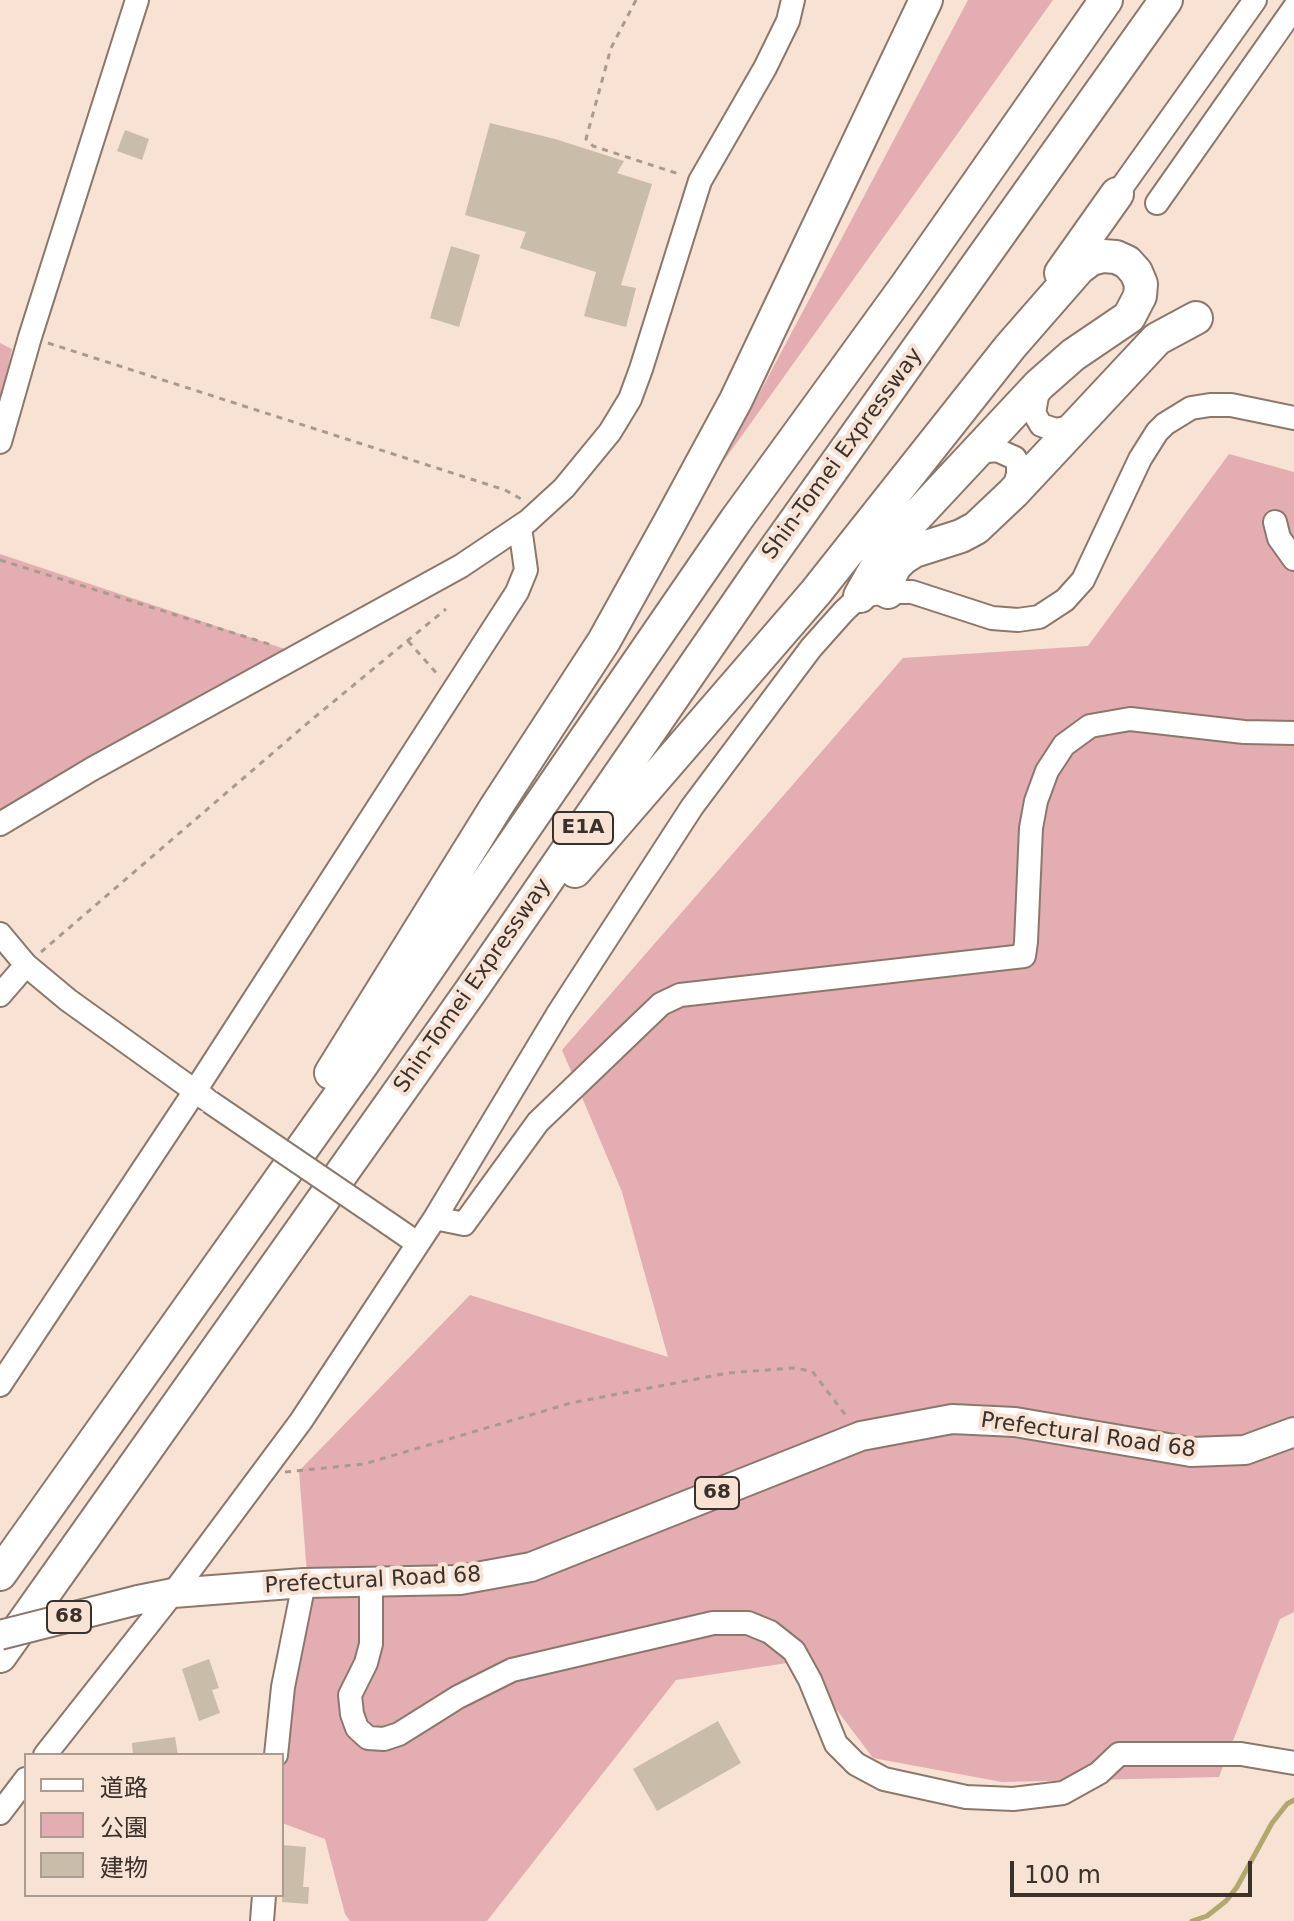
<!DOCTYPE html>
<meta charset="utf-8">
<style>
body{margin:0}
#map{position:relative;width:1294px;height:1921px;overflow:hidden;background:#f8e2d3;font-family:"DejaVu Sans","Noto Sans JP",sans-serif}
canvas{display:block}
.legend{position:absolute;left:24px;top:1753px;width:260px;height:144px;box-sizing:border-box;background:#f8e2d3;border:2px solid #ac9b90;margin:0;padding:10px 14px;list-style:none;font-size:24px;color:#39312b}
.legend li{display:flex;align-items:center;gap:16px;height:40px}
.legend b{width:40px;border:2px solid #ac9b90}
.scale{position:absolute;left:1010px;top:1861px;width:242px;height:36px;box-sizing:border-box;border:4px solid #39312b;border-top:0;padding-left:10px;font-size:24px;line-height:28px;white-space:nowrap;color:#39312b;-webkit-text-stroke:6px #f8e2d3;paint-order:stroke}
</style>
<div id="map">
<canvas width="1294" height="1921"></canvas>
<ul class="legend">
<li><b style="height:10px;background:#fff"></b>道路</li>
<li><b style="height:22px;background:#e3adb2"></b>公園</li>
<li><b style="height:22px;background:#c9bca8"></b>建物</li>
</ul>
<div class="scale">100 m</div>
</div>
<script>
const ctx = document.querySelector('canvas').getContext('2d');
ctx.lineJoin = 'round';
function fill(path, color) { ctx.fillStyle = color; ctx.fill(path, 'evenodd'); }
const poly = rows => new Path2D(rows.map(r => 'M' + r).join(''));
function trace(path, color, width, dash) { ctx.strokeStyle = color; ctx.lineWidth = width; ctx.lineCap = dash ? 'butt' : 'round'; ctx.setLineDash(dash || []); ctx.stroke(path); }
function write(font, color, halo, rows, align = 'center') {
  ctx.font = font + ' "DejaVu Sans",sans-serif'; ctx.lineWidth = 8; ctx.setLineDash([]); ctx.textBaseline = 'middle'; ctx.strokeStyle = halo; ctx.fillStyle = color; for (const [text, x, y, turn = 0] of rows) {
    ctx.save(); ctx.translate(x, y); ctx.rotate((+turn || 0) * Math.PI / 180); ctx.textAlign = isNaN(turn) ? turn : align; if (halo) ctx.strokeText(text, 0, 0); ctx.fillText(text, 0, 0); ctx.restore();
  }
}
fill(poly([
 [968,0,1053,0,723,462],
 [0,343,12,349,0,406],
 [1229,454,1294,472,1294,1612,1280,1619,1219,1777,1002,1782,873,1758,800,1661,676,1680,487,1921,350,1921,345,1914,325,1839,282,1823,282,1755,307,1574,299,1471,470,1295,668,1357,622,1192,562,1050,903,658,1088,646],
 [0,554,294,652,0,824]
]), '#e3adb2');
trace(poly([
 [1192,1921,1207,1916,1226,1901,1237,1887,1272,1823,1287,1804,1294,1800]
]), '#b0a86d', 5);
fill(poly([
 [490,123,555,139,624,161,617,173,652,184,621,285,636,288,626,327,584,316,596,272,520,248,526,232,465,215],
 [125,130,149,139,142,160,117,151],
 [451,246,480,255,459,327,430,318],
 [209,1659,219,1688,212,1690,220,1713,199,1721,182,1669],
 [718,1721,741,1763,657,1811,633,1769],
 [175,1737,178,1755,133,1755,132,1743],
 [282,1845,306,1847,303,1887,309,1887,308,1904,282,1902]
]), '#c9bca8');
const minor = poly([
 [1117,194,1255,0],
 [1157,203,1294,8],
 [1039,385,1034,413,1041,425,1056,430,1075,426],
 [0,442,30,337,137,0],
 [978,452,997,450,1015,458,1018,465,1018,474,1013,492],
 [1275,522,1279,538,1294,559],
 [0,824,92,769,461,566,528,521,564,488,610,432,630,399,641,369,700,181,765,68,788,21,793,0],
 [0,934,26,965,68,1000,206,1099],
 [0,995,26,965],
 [435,1218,464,1224,538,1122,661,1004,680,995,1024,956,1026,942,1031,828,1036,801,1047,771,1064,745,1090,726,1130,719,1244,732,1294,733],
 [388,1223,417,1243],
 [0,1385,195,1091,517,592,526,570,520,527],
 [371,1582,371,1644,366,1663,350,1695,352,1714,357,1728,368,1738,384,1739,399,1734,458,1697,512,1670,713,1623,748,1623,770,1632,794,1651,810,1680,836,1744,856,1764,884,1779,966,1797,1013,1799,1063,1793,1099,1773,1119,1754,1241,1754,1294,1763],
 [45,1755,173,1593,301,1421,435,1218,559,1012,692,807,811,648,844,611,860,596,888,592,912,592,992,618,1018,620,1039,617,1065,600,1083,580,1140,459,1157,432,1165,424,1191,408,1210,405,1231,405,1294,418],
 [276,1755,283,1687,304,1583],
 [0,1813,26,1779],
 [262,1921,264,1895]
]);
const major = poly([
 [138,1600,173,1593,304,1583,460,1580,531,1567,861,1436,952,1419,1015,1422,1191,1452,1245,1450,1294,1432]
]);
const highway = poly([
 [1061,273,1117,194],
 [888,592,889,578,895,566,903,558,914,551,961,536,976,528,1013,493,1157,339,1196,318],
 [575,871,816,592,1010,347,1079,268,1091,259,1103,256,1116,257,1127,262,1136,272,1141,284,1140,296,1129,317,1073,355,1039,385,897,537,882,557,860,596],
 [331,1073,496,807,604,641,670,522,736,400,926,0],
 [0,1574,363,1063,736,520,906,286,1106,0],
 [0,1656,470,992,764,565,1166,0]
]);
trace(minor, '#8c786b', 26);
trace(major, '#8c786b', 32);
trace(highway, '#8c786b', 36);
trace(poly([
 [636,0,611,48,586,139,593,146,682,175],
 [48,343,505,490,523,500],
 [0,560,275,646],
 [408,641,440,677],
 [41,952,310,721,446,609],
 [285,1472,364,1464,571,1403,728,1373,793,1368,812,1371,847,1417]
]), '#aa9a8e', 3, [6, 6]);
trace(minor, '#fff', 22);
trace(major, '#fff', 28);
trace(highway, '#fff', 32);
const minorBridge = poly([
 [210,1102,388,1223]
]);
const majorBridge = poly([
 [0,1635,138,1600]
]);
trace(minorBridge, '#8c786b', 26, []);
trace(majorBridge, '#8c786b', 32, []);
trace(minorBridge, '#fff', 22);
trace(majorBridge, '#fff', 28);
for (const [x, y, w] of [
 [583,828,60],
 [717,1493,44],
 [69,1617,44]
]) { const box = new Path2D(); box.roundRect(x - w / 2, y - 16, w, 32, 6); ctx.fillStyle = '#f8e2d3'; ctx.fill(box); trace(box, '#39312b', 2); }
write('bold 20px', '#39312b', null, [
 ["E1A",583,828],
 ["68",717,1493],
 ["68",69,1617]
]);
write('22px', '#39312b', '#f8e2d3', [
 ["Shin-Tomei Expressway",843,454,-54],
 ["Shin-Tomei Expressway",473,986,-55],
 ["Prefectural Road 68",1088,1436,8],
 ["Prefectural Road 68",373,1581,-3]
]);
</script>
